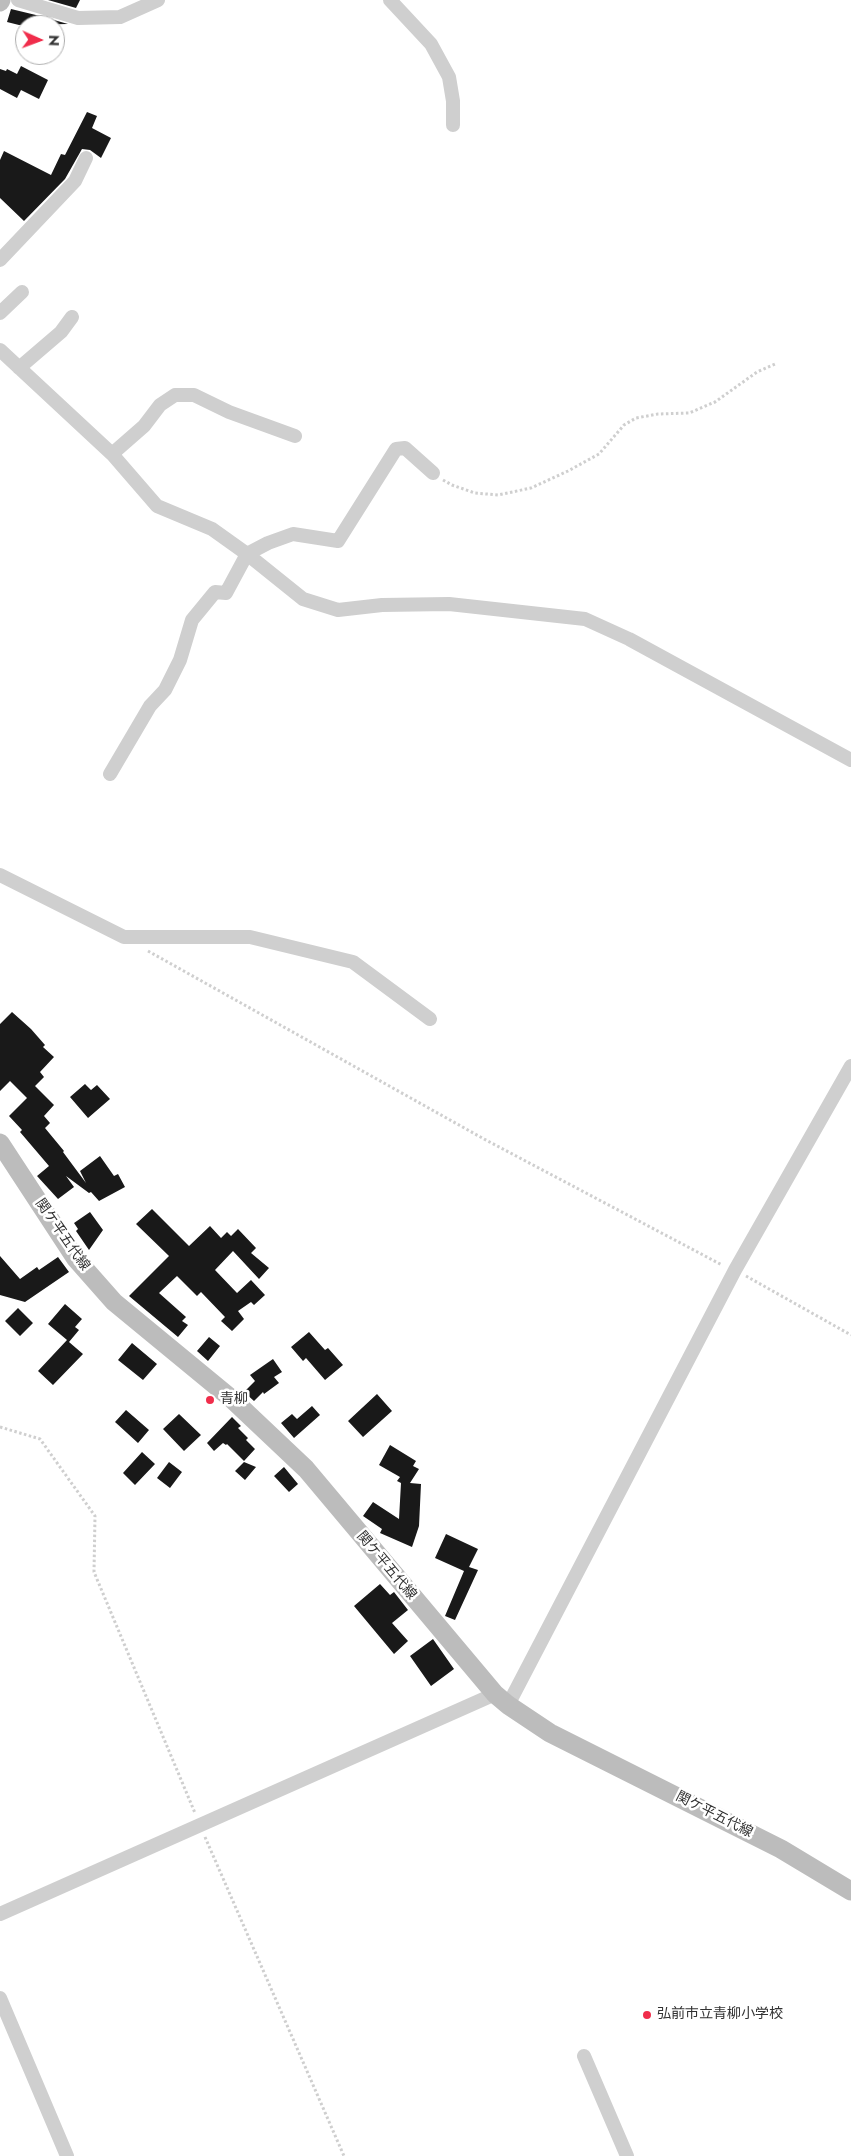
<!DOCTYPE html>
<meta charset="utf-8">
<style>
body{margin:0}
#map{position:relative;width:851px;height:2156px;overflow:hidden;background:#fff;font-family:Jost,sans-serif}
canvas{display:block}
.north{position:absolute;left:15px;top:15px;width:50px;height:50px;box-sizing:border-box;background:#fff;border:1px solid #adadad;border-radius:50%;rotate:92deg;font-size:14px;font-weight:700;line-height:20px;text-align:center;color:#323232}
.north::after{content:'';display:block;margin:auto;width:18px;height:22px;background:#f02d4b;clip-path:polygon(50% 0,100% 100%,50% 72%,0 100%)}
</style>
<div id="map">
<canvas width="851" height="2156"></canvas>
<div class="north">N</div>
</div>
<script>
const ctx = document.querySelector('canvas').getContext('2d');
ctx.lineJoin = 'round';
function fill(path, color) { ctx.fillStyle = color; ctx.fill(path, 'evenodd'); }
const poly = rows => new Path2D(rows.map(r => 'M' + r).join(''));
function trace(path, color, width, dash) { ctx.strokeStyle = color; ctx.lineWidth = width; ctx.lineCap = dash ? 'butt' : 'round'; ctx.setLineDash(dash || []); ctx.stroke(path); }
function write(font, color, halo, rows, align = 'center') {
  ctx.font = font + ' Jost,"Noto Sans JP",sans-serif'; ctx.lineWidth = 5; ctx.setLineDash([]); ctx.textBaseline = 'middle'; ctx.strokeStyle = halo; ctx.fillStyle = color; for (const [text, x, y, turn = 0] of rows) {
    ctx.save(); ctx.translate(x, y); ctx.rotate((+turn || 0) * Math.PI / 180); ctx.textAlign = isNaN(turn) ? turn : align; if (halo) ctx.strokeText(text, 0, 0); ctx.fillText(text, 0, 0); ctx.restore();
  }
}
fill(poly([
 [48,0,80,0,76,8],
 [11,9,40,16,68,24,19,25,7,22],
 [21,66,48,80,39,99,21,90,17,98,0,89,0,69,6,71,7,69,17,74],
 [87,112,97,116,92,128,111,138,101,158,90,150,82,149,65,179,24,221,0,198,0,160,4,151,51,175,61,154,65,155],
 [12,1012,31,1029,45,1045,43,1047,54,1057,40,1072,44,1077,35,1086,54,1105,44,1116,50,1123,45,1128,64,1151,63,1152,86,1183,80,1171,100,1156,114,1176,118,1174,125,1187,99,1201,91,1192,89,1193,66,1176,74,1187,58,1199,37,1176,49,1166,20,1132,22,1130,9,1116,27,1098,10,1081,0,1091,0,1024],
 [85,1084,91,1090,97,1085,110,1099,88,1118,70,1097],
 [152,1209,189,1246,210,1226,221,1238,227,1232,231,1236,238,1229,256,1248,251,1253,269,1268,259,1279,233,1251,215,1270,237,1293,251,1280,265,1295,254,1305,251,1302,238,1311,244,1319,232,1331,221,1321,225,1317,201,1292,197,1296,177,1276,159,1293,186,1317,182,1321,188,1325,178,1337,129,1296,169,1256,136,1224],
 [90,1212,103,1230,89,1250,76,1231,78,1229,74,1223],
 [0,1256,20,1279,37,1267,39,1270,58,1257,69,1272,25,1302,0,1295],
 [65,1304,82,1319,75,1327,79,1330,69,1342,83,1354,53,1385,38,1371,67,1340,48,1324],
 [18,1308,33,1323,20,1336,5,1321],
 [309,1332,325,1350,328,1348,343,1365,325,1380,306,1358,303,1361,291,1347],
 [209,1337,220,1346,208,1361,197,1351],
 [132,1343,157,1364,143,1380,118,1360],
 [273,1359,282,1372,274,1377,279,1383,264,1394,263,1392,254,1401,244,1392,255,1381,250,1375],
 [377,1394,392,1411,363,1437,348,1421],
 [312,1406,320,1415,294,1438,281,1423,292,1414,297,1419],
 [126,1410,149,1430,138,1443,115,1422],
 [179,1414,201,1435,184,1451,163,1429],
 [232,1417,241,1426,238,1428,248,1438,246,1440,255,1449,244,1461,227,1444,226,1445,223,1443,214,1451,207,1443],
 [390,1445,416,1461,413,1466,419,1469,410,1483,421,1484,419,1526,412,1547,380,1533,382,1529,363,1516,373,1502,399,1519,401,1483,397,1481,400,1477,379,1465],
 [142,1452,155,1464,135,1485,123,1473],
 [169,1462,182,1472,170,1488,157,1478],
 [244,1462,256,1467,245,1480,235,1471],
 [284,1467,298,1484,289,1492,274,1476],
 [446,1534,478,1549,469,1567,478,1570,455,1620,445,1616,464,1571,435,1558],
 [380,1584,390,1595,394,1592,408,1610,392,1623,408,1641,394,1654,354,1606],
 [433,1639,454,1669,431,1686,410,1656]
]), '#191919');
trace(poly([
 [443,480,452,485,475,493,498,495,531,488,568,471,599,454,624,425,636,418,658,414,689,413,715,402,757,372,775,364],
 [148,951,484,1139,722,1265],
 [746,1276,851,1335],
 [0,1427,40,1439,95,1516,94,1572,195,1813],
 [205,1837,344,2156]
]), '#cfcfcf', 3, [2.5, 2.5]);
trace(poly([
 [18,0,78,18,120,17,158,0],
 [390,0,431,44,449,77,453,101,453,125],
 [0,260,75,181,86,158],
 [0,313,22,292],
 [0,350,112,454,157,506,212,529,247,554,303,599,338,610,382,605,449,604,585,619,629,639,851,760],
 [19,368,61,332,72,317],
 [112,454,144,426,160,405,175,395,194,395,229,412,295,436],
 [110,774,150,706,165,690,180,660,192,620,215,592,226,593,247,554,268,543,293,534,338,541,396,449,405,448,433,473],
 [0,875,124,937,250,937,353,962,430,1019],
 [508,1705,735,1270,851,1066],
 [0,1914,495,1694],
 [0,1998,67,2156],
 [584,2056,627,2156]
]), '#cfcfcf', 14);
trace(poly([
 [0,2,1,0],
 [0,1143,76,1259,114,1302,233,1400,306,1469,495,1694,508,1705,550,1733,781,1849,851,1891]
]), '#bcbcbc', 19);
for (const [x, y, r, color] of [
 [210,1400,5,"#f02d4b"],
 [647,2015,5,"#f02d4b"]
]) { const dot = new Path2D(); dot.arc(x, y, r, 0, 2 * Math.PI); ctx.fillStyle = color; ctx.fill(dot); trace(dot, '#fff', 2); }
write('14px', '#323232', '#fff', [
 ["関ケ平五代線",62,1235,55],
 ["関ケ平五代線",386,1566,50],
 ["関ケ平五代線",714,1815,27]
]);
write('14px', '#323232', '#fff', [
 ["青柳",220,1400],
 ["弘前市立青柳小学校",657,2015]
], 'left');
</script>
